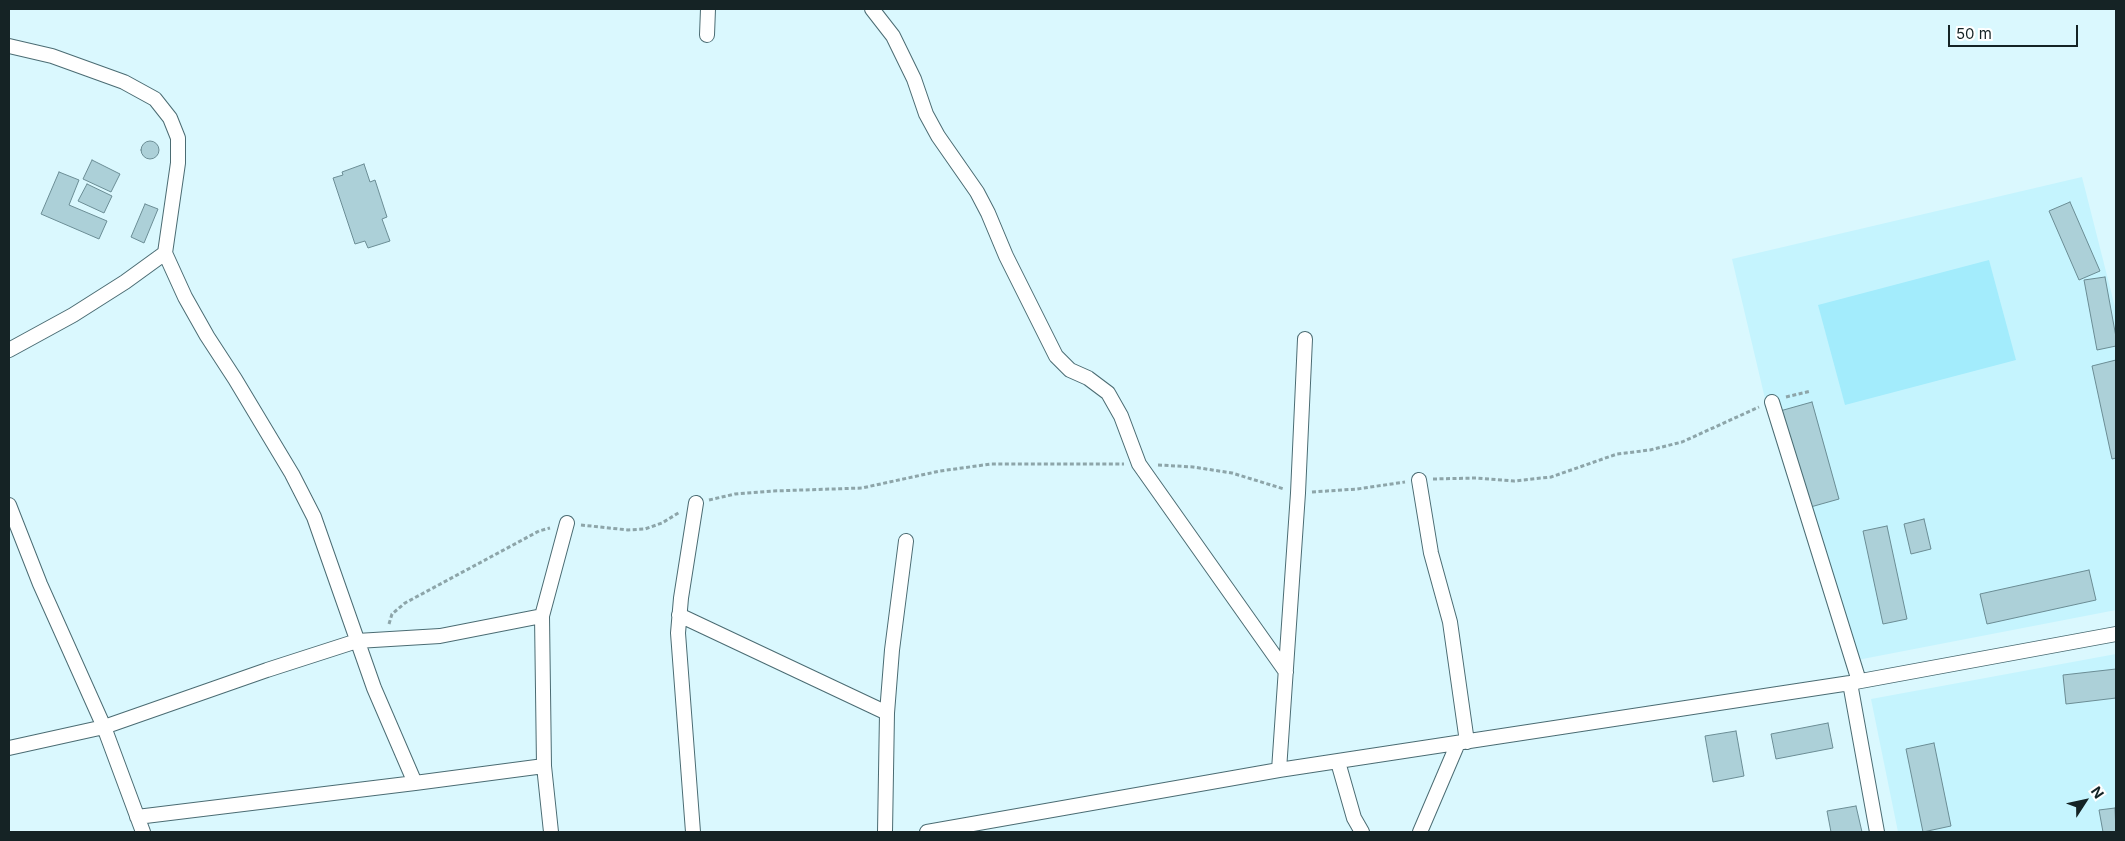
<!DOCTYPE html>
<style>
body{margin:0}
#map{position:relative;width:2125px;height:841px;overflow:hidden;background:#daf8fe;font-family:Inter,sans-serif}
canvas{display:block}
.frame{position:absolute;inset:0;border:10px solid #152325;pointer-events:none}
.north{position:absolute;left:2060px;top:776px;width:50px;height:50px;-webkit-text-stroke:4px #fff;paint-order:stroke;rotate:55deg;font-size:14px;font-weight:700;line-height:20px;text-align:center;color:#152325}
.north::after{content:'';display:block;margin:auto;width:18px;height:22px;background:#152325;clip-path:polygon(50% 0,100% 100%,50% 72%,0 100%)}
.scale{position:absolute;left:1948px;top:25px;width:130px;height:22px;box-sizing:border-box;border:2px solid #152325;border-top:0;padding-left:6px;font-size:15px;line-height:18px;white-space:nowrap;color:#152325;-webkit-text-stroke:4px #fff;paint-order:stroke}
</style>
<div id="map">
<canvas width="2125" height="841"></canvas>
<div class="frame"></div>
<div class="north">N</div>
<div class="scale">50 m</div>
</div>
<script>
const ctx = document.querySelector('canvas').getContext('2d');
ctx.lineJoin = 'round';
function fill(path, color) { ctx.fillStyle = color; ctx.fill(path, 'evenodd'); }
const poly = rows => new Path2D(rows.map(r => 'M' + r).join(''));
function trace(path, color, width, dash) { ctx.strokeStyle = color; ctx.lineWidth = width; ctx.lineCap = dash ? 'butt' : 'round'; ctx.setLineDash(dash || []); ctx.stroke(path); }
fill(poly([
 [2082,177,2116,311,2116,610,1847,662,1771,424,1732,259],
 [2116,654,2116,832,1898,832,1871,699]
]), '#c5f4fe');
fill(poly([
 [1989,260,2016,360,1845,405,1818,305]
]), '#a3ecfc');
const building = poly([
 '141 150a9 9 0 1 1 18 0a9 9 0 1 1-18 0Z',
 [92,160,120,174,111,192,83,179,92,160],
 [364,164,370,182,375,180,387,217,382,219,390,241,368,248,365,241,355,244,333,178,343,175,342,172,364,164],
 [59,172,79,180,69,205,107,221,99,239,41,214,59,172],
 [87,184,112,196,104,213,78,201,87,184],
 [2070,202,2100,271,2079,280,2049,211,2070,202],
 [145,204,158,209,144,243,131,237,145,204],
 [2105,277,2116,337,2116,346,2097,350,2084,280,2105,277],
 [2116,360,2116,458,2112,459,2092,366,2116,360],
 [1812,402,1839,499,1807,508,1780,411,1812,402],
 [1924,519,1931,549,1911,554,1904,524,1924,519],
 [1887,526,1907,619,1883,624,1863,531,1887,526],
 [2089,570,2096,600,1987,624,1980,594,2089,570],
 [2116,669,2116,698,2066,704,2063,675,2116,669],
 [1828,723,1833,748,1776,759,1771,734,1828,723],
 [1736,731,1744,776,1713,782,1705,736,1736,731],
 [1934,743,1951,826,1923,832,1906,749,1934,743],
 [1856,806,1862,832,1831,832,1827,811,1856,806],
 [2115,808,2116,832,2103,832,2099,810,2115,808]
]);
fill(building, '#acd0d8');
trace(building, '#6b8d95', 1);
const street = poly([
 [872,9,893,36,914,79,926,114,938,136,977,192,988,213,1006,256,1056,356,1070,370,1088,378,1108,393,1121,416,1139,464,1286,672],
 [707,35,708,9],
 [9,46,52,56,124,82,155,99,170,118,178,138,178,163,165,253,185,297,207,336,235,379,292,474,314,517,374,688,415,783,544,766,551,832],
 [9,350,73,315,125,282,165,253],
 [1772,402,1859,681],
 [1419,480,1431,553,1450,622,1467,742],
 [9,505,40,584,104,727,143,832],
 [679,615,887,713],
 [542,616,567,523],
 [1850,683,1877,832],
 [9,748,104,727,267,670,357,641,440,636,542,616,544,766],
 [1338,762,1354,818,1362,832],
 [1279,770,1298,493,1305,339],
 [137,817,415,783],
 [693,832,678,633,681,598,696,503],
 [885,832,887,713,892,650,906,541],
 [927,832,1279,770,1850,683,2116,634],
 [1420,832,1458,743]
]);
trace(street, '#4b6c73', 16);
trace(poly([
 [1786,397,1811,391],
 [1158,465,1193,467,1232,473,1284,489],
 [1433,479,1476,478,1514,481,1551,477,1617,454,1650,450,1682,442,1759,407],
 [1312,492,1357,489,1405,482],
 [709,500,735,494,773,491,862,488,940,471,991,464,1124,464],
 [581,525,628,530,645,529,662,523,680,512],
 [389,624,392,614,405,603,539,531,550,528]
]), '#8da5a9', 3, [4, 2.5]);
trace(street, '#fff', 14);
</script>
